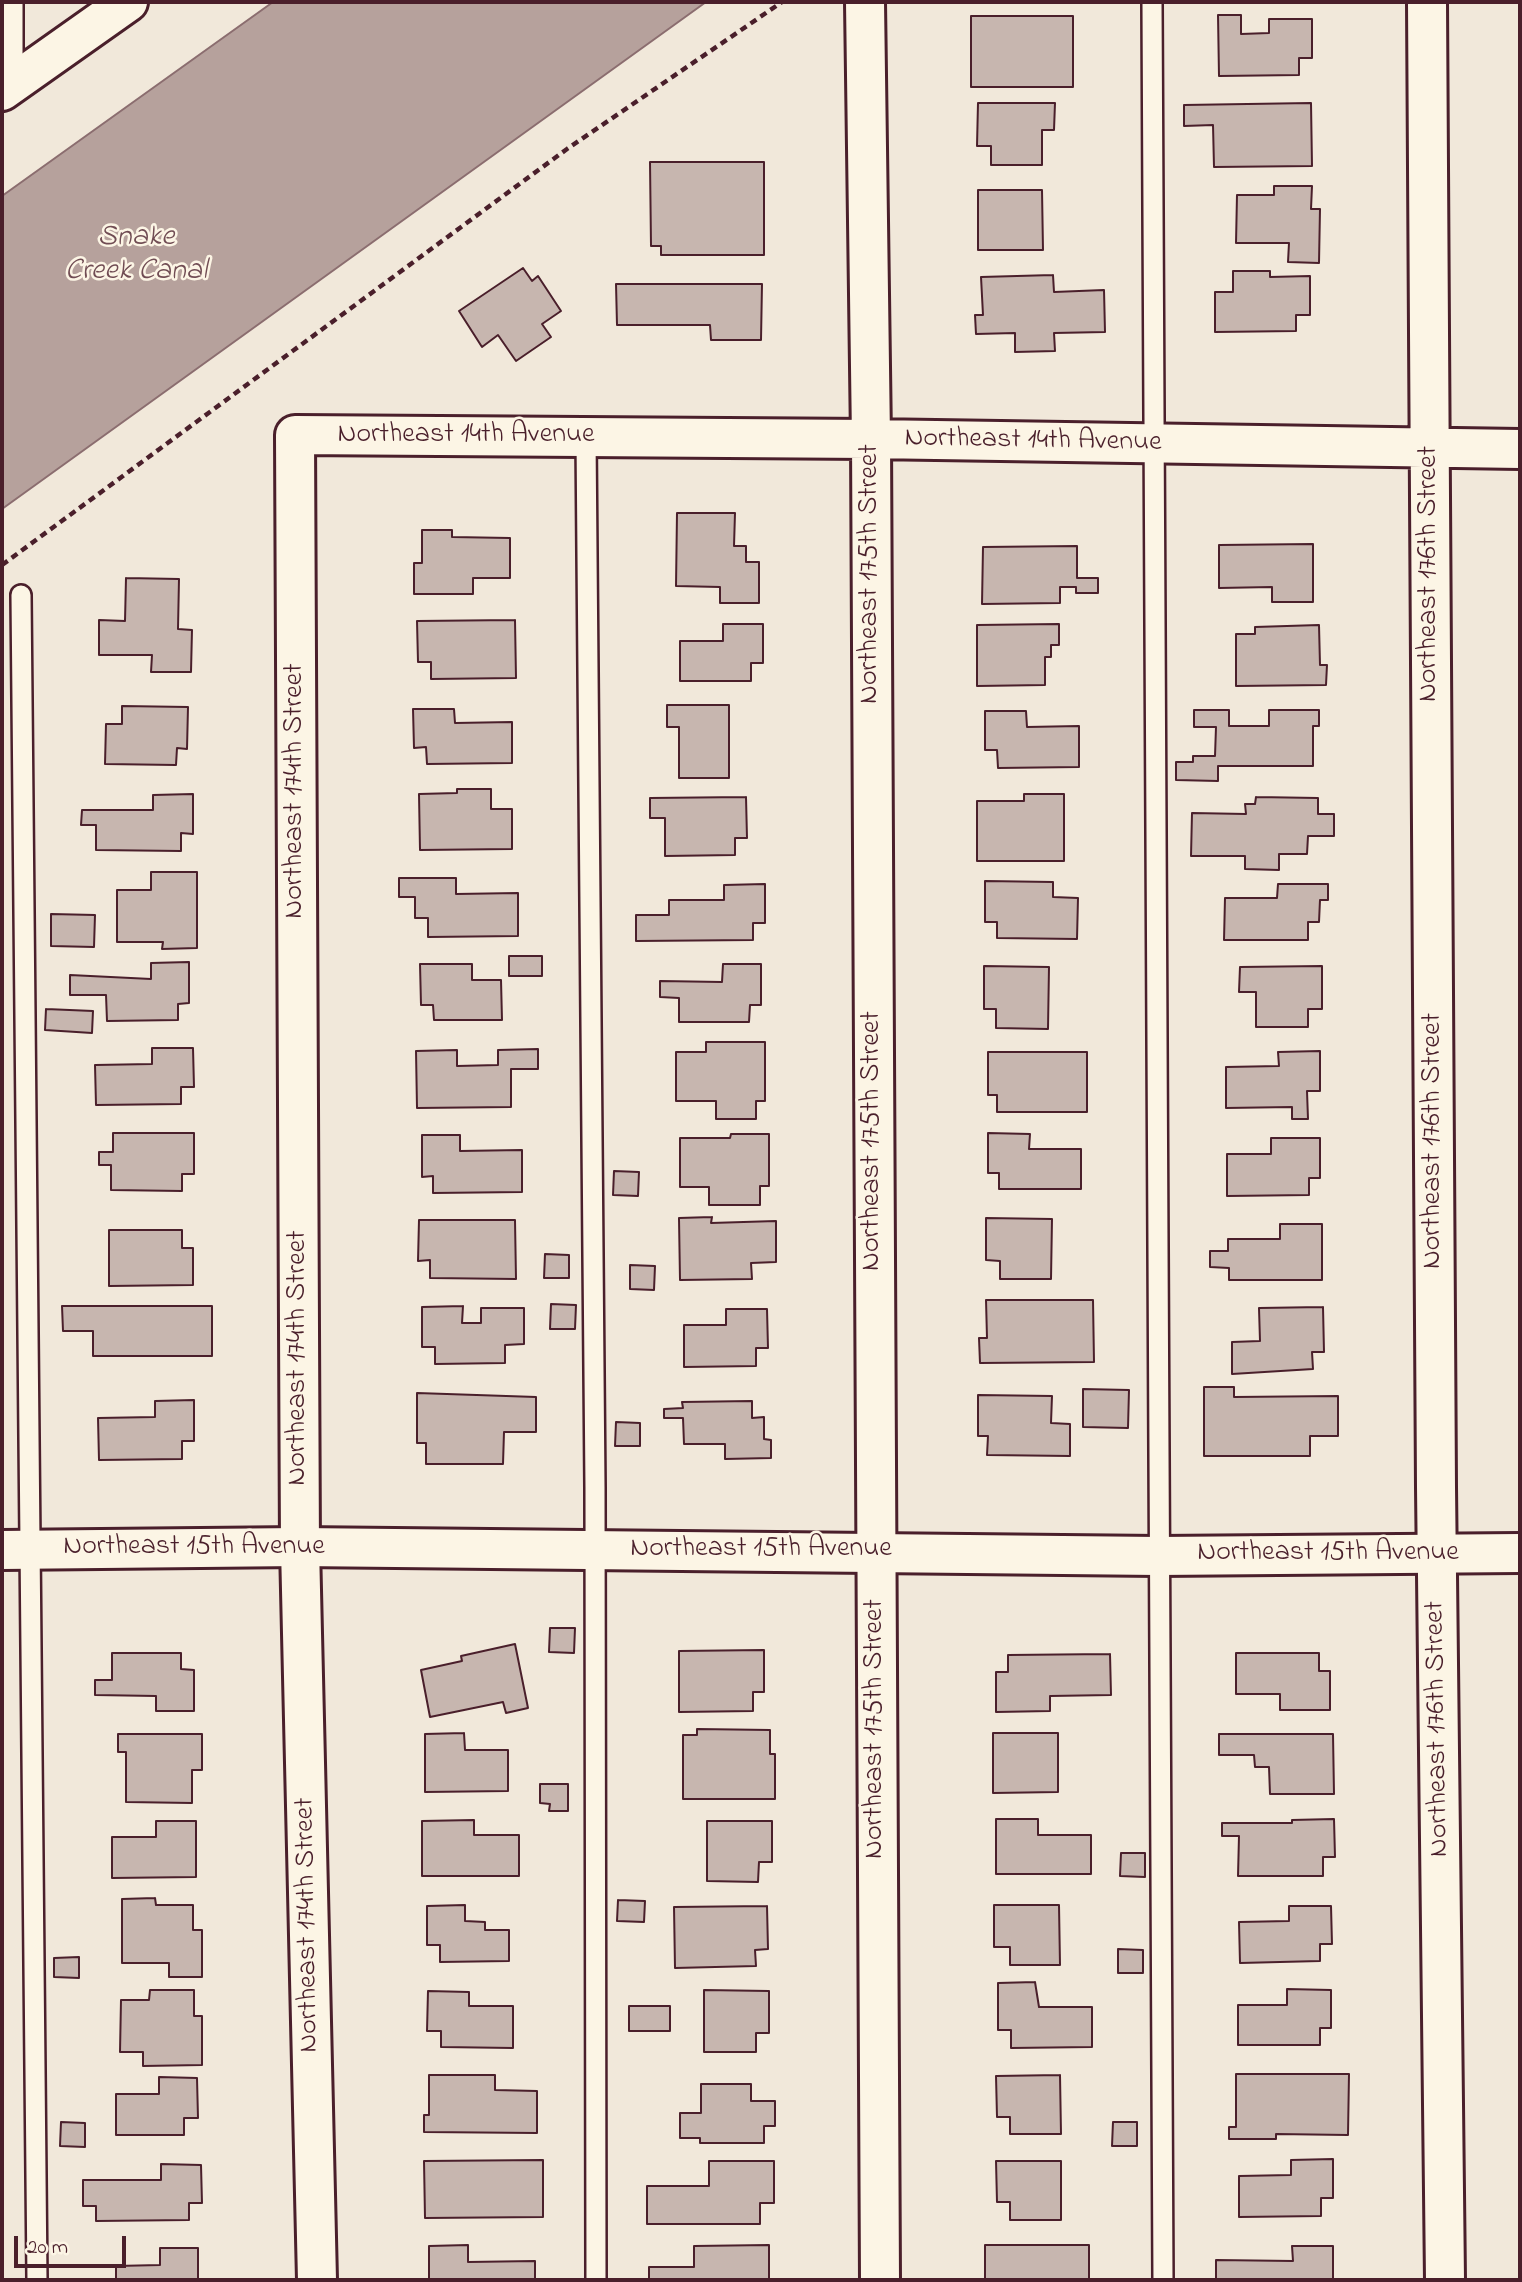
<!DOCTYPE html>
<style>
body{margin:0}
#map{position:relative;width:1522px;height:2282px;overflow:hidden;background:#f1e8da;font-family:"Indie Flower",sans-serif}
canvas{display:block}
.frame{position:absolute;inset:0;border:4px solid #4a1f2b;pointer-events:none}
.scale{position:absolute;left:14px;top:2236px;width:112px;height:32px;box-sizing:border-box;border:4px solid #4a1f2b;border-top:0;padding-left:9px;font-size:21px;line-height:24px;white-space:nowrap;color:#4a1f2b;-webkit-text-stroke:5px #fcf5e5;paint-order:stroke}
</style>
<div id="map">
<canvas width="1522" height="2282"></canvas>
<div class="frame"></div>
<div class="scale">20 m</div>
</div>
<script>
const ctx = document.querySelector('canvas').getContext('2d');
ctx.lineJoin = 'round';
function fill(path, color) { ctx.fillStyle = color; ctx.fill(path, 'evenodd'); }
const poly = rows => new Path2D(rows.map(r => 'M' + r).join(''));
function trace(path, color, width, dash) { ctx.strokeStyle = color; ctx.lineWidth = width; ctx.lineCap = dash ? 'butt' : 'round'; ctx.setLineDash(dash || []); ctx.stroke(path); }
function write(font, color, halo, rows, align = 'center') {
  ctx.font = font + ' "Indie Flower",sans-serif'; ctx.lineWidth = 5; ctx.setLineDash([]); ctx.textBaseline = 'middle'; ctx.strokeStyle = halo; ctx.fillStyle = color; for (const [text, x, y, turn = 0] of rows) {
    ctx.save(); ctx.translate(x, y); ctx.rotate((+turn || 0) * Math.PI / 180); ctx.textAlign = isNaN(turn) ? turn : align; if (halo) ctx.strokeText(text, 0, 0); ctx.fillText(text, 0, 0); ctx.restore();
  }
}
const water = poly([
 [273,2,706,2,2,509,2,196,273,2]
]);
fill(water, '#b6a19c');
trace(water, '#8b6d6f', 2);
const building = poly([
 [1218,15,1241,15,1241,34,1269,33,1269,19,1312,19,1312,58,1299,58,1299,75,1219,76,1218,15],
 [971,16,1073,16,1073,87,971,87,971,16],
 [978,103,1055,103,1054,130,1042,130,1042,165,991,165,991,146,977,146,978,103],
 [1311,103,1312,166,1214,167,1213,125,1184,126,1184,105,1311,103],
 [650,162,764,162,764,255,661,255,661,246,651,246,650,162],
 [1274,186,1312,186,1311,209,1320,209,1319,263,1288,262,1289,243,1236,243,1237,195,1274,195,1274,186],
 [978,190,1042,190,1043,250,978,250,978,190],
 [523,268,532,281,538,276,561,311,542,324,551,337,516,361,498,335,482,347,459,311,523,268],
 [1233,271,1270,271,1270,277,1310,276,1310,315,1296,315,1296,331,1215,332,1215,292,1233,292,1233,271],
 [1053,275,1054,292,1104,290,1105,332,1054,333,1055,351,1015,352,1015,333,976,334,975,315,983,315,981,277,1053,275],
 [616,284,762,284,761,340,711,340,710,325,617,325,616,284],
 [677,513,735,513,734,546,746,546,746,562,759,562,759,603,720,603,720,587,676,586,677,513],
 [422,530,452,530,452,537,510,538,510,578,473,578,473,594,414,594,414,563,422,563,422,530],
 [1313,544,1313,602,1272,602,1272,587,1219,588,1219,545,1313,544],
 [1077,546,1077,578,1098,578,1098,593,1076,593,1076,587,1060,587,1060,603,982,604,983,547,1077,546],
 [126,578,179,579,178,629,192,630,191,672,151,672,152,655,99,655,99,620,125,621,126,578],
 [515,620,516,678,431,679,431,662,418,662,417,621,515,620],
 [723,624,763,624,763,663,751,663,751,681,680,681,680,641,723,641,723,624],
 [1059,624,1059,645,1051,645,1051,657,1045,657,1045,685,977,686,977,625,1059,624],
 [1319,625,1320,665,1327,665,1326,685,1236,686,1236,634,1255,634,1255,627,1319,625],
 [667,705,729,705,729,778,679,778,679,727,667,727,667,705],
 [122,706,188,707,187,749,177,748,176,765,105,764,106,724,122,724,122,706],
 [413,709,454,709,455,723,512,722,512,763,427,764,426,747,414,748,413,709],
 [1194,710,1229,710,1229,726,1269,726,1269,710,1319,710,1319,726,1313,726,1313,766,1218,766,1218,781,1176,780,1176,762,1193,762,1193,756,1215,756,1216,727,1194,727,1194,710],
 [985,711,1026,711,1027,727,1079,726,1079,767,998,768,997,750,985,750,985,711],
 [457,789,491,789,491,809,512,809,512,849,420,850,419,794,457,793,457,789],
 [193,794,193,834,181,833,181,851,96,850,96,825,81,825,82,810,153,810,153,795,193,794],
 [1024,794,1064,794,1064,861,977,861,977,801,1024,801,1024,794],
 [746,797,747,838,735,838,735,855,665,856,665,818,650,818,650,798,746,797],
 [1256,797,1318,798,1318,814,1334,814,1334,836,1308,836,1307,854,1279,854,1279,870,1245,869,1245,856,1191,856,1192,813,1246,814,1245,804,1255,804,1256,797],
 [151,872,197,872,197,948,162,949,163,942,117,942,117,890,151,890,151,872],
 [399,878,456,878,456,894,518,893,518,936,428,937,428,918,415,918,415,897,399,897,399,878],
 [985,881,1053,882,1053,897,1078,898,1077,939,997,938,997,922,985,922,985,881],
 [765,884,765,923,753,923,753,940,636,941,636,915,669,915,669,900,724,900,724,885,765,884],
 [1278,884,1328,884,1328,900,1320,900,1319,922,1308,922,1308,940,1224,940,1225,898,1277,898,1278,884],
 [51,914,95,915,94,947,51,946,51,914],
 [509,956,542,956,542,976,509,976,509,956],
 [189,962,189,1003,178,1004,178,1020,107,1021,106,995,70,995,70,975,151,979,151,963,189,962],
 [420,964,472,964,472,980,501,980,502,1020,434,1020,433,1005,421,1005,420,964],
 [723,964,761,964,761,1005,750,1005,749,1022,679,1022,679,998,660,997,660,981,722,982,723,964],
 [984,966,1049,967,1048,1029,996,1028,996,1009,984,1009,984,966],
 [1322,966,1322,1009,1308,1009,1308,1027,1256,1027,1256,992,1239,992,1240,967,1322,966],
 [46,1009,93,1011,92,1033,45,1030,46,1009],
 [706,1042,765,1042,765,1101,756,1101,756,1119,716,1119,716,1101,676,1101,676,1052,706,1052,706,1042],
 [152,1048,193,1048,194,1087,181,1087,181,1104,96,1105,95,1065,152,1064,152,1048],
 [538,1049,538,1069,511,1069,511,1107,417,1108,416,1051,457,1050,457,1066,498,1065,498,1050,538,1049],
 [1320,1051,1320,1091,1307,1091,1308,1119,1292,1119,1292,1107,1226,1108,1226,1067,1279,1066,1278,1052,1320,1051],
 [988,1052,1087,1052,1087,1112,997,1112,997,1095,988,1095,988,1052],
 [113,1133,194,1133,194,1174,182,1174,182,1191,111,1190,111,1165,99,1165,99,1152,113,1152,113,1133],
 [988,1133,1030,1134,1029,1149,1081,1149,1081,1189,999,1189,999,1173,988,1173,988,1133],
 [731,1134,769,1134,769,1186,760,1186,760,1205,709,1205,709,1187,680,1187,680,1138,730,1138,731,1134],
 [422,1135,460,1135,460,1151,522,1150,522,1192,433,1193,433,1176,422,1177,422,1135],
 [1271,1138,1320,1138,1320,1178,1309,1178,1309,1195,1227,1196,1227,1154,1271,1154,1271,1138],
 [614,1171,639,1172,638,1196,613,1195,614,1171],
 [712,1217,711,1223,776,1221,776,1262,751,1263,752,1279,680,1280,679,1218,712,1217],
 [986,1218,1052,1219,1051,1279,1000,1279,1000,1261,986,1260,986,1218],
 [419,1220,515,1220,516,1279,430,1278,430,1260,418,1261,419,1220],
 [1280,1224,1322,1224,1322,1280,1229,1280,1229,1268,1210,1267,1210,1251,1228,1251,1228,1239,1280,1239,1280,1224],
 [109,1230,182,1230,182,1248,193,1248,193,1285,109,1286,109,1230],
 [545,1254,569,1255,569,1278,544,1278,545,1254],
 [630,1265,655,1266,654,1290,630,1289,630,1265],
 [986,1300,1093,1300,1094,1362,980,1363,979,1338,987,1338,986,1300],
 [551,1304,576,1305,575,1329,550,1329,551,1304],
 [62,1306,212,1306,212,1356,93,1356,93,1331,63,1331,62,1306],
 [463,1306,462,1323,481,1323,481,1308,524,1308,524,1344,505,1345,505,1363,435,1364,435,1347,422,1347,422,1307,463,1306],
 [1323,1307,1324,1352,1312,1352,1313,1369,1232,1374,1232,1342,1260,1341,1259,1308,1323,1307],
 [726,1309,767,1309,768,1348,756,1348,756,1366,684,1367,684,1325,726,1325,726,1309],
 [1204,1387,1234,1387,1234,1397,1338,1396,1338,1436,1310,1436,1310,1456,1204,1456,1204,1387],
 [1083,1389,1129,1390,1128,1428,1083,1427,1083,1389],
 [417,1393,536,1397,536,1432,504,1432,503,1464,426,1464,426,1443,417,1443,417,1393],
 [978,1395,1052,1396,1051,1423,1070,1424,1070,1456,987,1455,988,1436,978,1436,978,1395],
 [194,1400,194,1441,182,1441,182,1459,99,1460,98,1418,155,1417,155,1401,194,1400],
 [752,1401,752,1418,764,1417,764,1439,771,1440,771,1458,725,1459,725,1444,684,1444,683,1418,664,1418,664,1409,683,1408,682,1402,752,1401],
 [616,1422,640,1423,640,1446,615,1446,616,1422],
 [550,1628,575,1628,574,1653,549,1652,550,1628],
 [515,1644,528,1708,506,1713,503,1702,430,1717,421,1670,462,1661,461,1656,515,1644],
 [764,1650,764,1692,753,1692,753,1711,679,1712,679,1651,764,1650],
 [112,1653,181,1653,181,1669,194,1670,194,1711,156,1711,156,1696,95,1695,95,1680,112,1680,112,1653],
 [1236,1653,1319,1653,1319,1671,1330,1671,1330,1710,1280,1710,1280,1694,1236,1694,1236,1653],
 [1110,1654,1111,1695,1050,1696,1050,1711,996,1712,996,1672,1008,1672,1008,1655,1110,1654],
 [697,1729,770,1730,770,1754,775,1754,775,1799,683,1799,683,1735,697,1735,697,1729],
 [464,1733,465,1750,508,1750,508,1791,425,1792,425,1734,464,1733],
 [993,1733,1058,1733,1058,1792,993,1793,993,1733],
 [118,1734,202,1734,202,1770,192,1770,192,1803,126,1802,126,1752,118,1752,118,1734],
 [1219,1734,1333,1734,1334,1794,1270,1794,1269,1767,1255,1767,1254,1755,1219,1755,1219,1734],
 [540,1784,568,1784,568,1811,549,1811,550,1804,540,1803,540,1784],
 [996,1819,1038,1819,1038,1835,1091,1835,1091,1874,996,1874,996,1819],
 [1334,1819,1335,1857,1323,1857,1323,1876,1238,1876,1239,1836,1222,1836,1222,1823,1292,1823,1292,1820,1334,1819],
 [474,1820,474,1835,519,1835,519,1876,422,1876,422,1821,474,1820],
 [156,1821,196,1821,196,1877,112,1878,112,1837,156,1837,156,1821],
 [707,1821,772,1821,772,1862,759,1862,758,1882,707,1881,707,1821],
 [1121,1853,1145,1853,1145,1877,1120,1876,1121,1853],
 [155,1898,156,1905,193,1905,193,1930,202,1930,202,1977,169,1977,169,1963,122,1963,122,1899,155,1898],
 [618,1900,645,1901,644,1922,617,1921,618,1900],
 [465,1905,465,1921,485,1922,485,1930,509,1930,509,1961,440,1962,440,1945,427,1945,427,1906,465,1905],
 [994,1905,1059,1905,1060,1965,1010,1965,1010,1947,994,1947,994,1905],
 [767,1906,768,1949,755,1950,756,1966,675,1968,674,1907,767,1906],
 [1289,1906,1331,1906,1332,1944,1320,1944,1320,1961,1240,1963,1239,1922,1289,1921,1289,1906],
 [1118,1949,1143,1950,1143,1973,1118,1973,1118,1949],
 [79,1957,79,1978,54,1977,54,1958,79,1957],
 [1035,1982,1039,2007,1092,2007,1092,2047,1011,2048,1011,2030,998,2030,998,1983,1035,1982],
 [1287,1989,1331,1990,1331,2028,1320,2028,1320,2045,1238,2045,1238,2005,1287,2005,1287,1989],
 [150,1990,194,1990,194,2016,202,2016,202,2065,143,2066,143,2052,120,2052,121,2000,149,2000,150,1990],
 [704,1990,769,1991,769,2033,756,2033,756,2052,704,2052,704,1990],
 [428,1991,469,1992,469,2006,513,2006,513,2048,441,2047,441,2031,427,2031,428,1991],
 [629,2006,670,2006,670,2031,629,2031,629,2006],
 [1236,2074,1349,2074,1348,2135,1276,2134,1276,2139,1229,2139,1229,2127,1236,2127,1236,2074],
 [429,2075,495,2075,495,2090,537,2091,537,2133,424,2132,424,2115,429,2115,429,2075],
 [1060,2075,1061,2134,1010,2134,1010,2117,997,2117,996,2076,1060,2075],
 [159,2077,197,2078,198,2118,184,2118,184,2135,116,2135,116,2094,159,2094,159,2077],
 [701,2084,751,2084,751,2101,775,2101,775,2126,764,2126,764,2143,700,2143,700,2138,680,2138,680,2113,701,2113,701,2084],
 [61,2122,85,2123,85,2147,60,2146,61,2122],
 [1113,2122,1137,2122,1137,2146,1112,2146,1113,2122],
 [1333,2159,1333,2198,1321,2198,1321,2216,1239,2217,1239,2176,1291,2175,1291,2160,1333,2159],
 [543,2160,543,2217,425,2218,424,2161,543,2160],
 [709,2161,774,2161,774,2203,760,2203,760,2224,647,2224,647,2186,709,2186,709,2161],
 [996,2161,1061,2161,1061,2220,1010,2220,1010,2202,997,2202,996,2161],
 [161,2164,201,2165,202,2203,189,2203,189,2220,96,2221,96,2206,83,2206,83,2180,161,2180,161,2164],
 [468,2245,468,2262,535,2261,535,2280,429,2280,429,2246,468,2245],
 [769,2245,769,2280,649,2280,649,2267,694,2267,694,2246,769,2245],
 [985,2245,1089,2245,1089,2280,985,2280,985,2245],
 [1292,2246,1333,2246,1333,2280,1216,2280,1216,2260,1293,2261,1292,2246],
 [160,2248,198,2248,198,2280,116,2280,116,2266,160,2265,160,2248]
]);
fill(building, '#c7b6af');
trace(building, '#4a1f2b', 2);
const lane = poly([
 [13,2,13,83],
 [1152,2,1163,2280],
 [586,437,595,1487,596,2280],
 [21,595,37,2280]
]);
const street = poly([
 [865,2,871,439,880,2280],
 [1427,2,1436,1487,1445,2280],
 [2,91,128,2],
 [317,2280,300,1547,295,435,871,439,1520,449]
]);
const secondary = poly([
 [2,1550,300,1547,1158,1556,1520,1553]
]);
trace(lane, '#4a1f2b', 24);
trace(street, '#4a1f2b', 44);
trace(secondary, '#4a1f2b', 44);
trace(poly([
 [2,565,567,149,782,2]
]), '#4a1f2b', 4.5, [7, 5]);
trace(lane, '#fcf5e5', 19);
trace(street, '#fcf5e5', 38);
trace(secondary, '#fcf5e5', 38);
write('28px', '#4a1f2b', '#fcf5e5', [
 ["Northeast 14th Avenue",466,436],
 ["Northeast 14th Avenue",1033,442,1],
 ["Northeast 175th Street",871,574,-90],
 ["Northeast 176th Street",1430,574,-90],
 ["Northeast 174th Street",296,791,-90],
 ["Northeast 175th Street",873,1141,-90],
 ["Northeast 176th Street",1434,1141,-90],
 ["Northeast 174th Street",299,1358,-90],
 ["Northeast 15th Avenue",194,1548],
 ["Northeast 15th Avenue",761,1550],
 ["Northeast 15th Avenue",1328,1554],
 ["Northeast 175th Street",876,1729,-90],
 ["Northeast 176th Street",1439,1729,-91],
 ["Northeast 174th Street",309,1925,-91]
]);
write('italic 30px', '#704c53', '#fcf5e5', [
 ["Snake",136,239],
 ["Creek Canal",136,273]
]);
</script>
